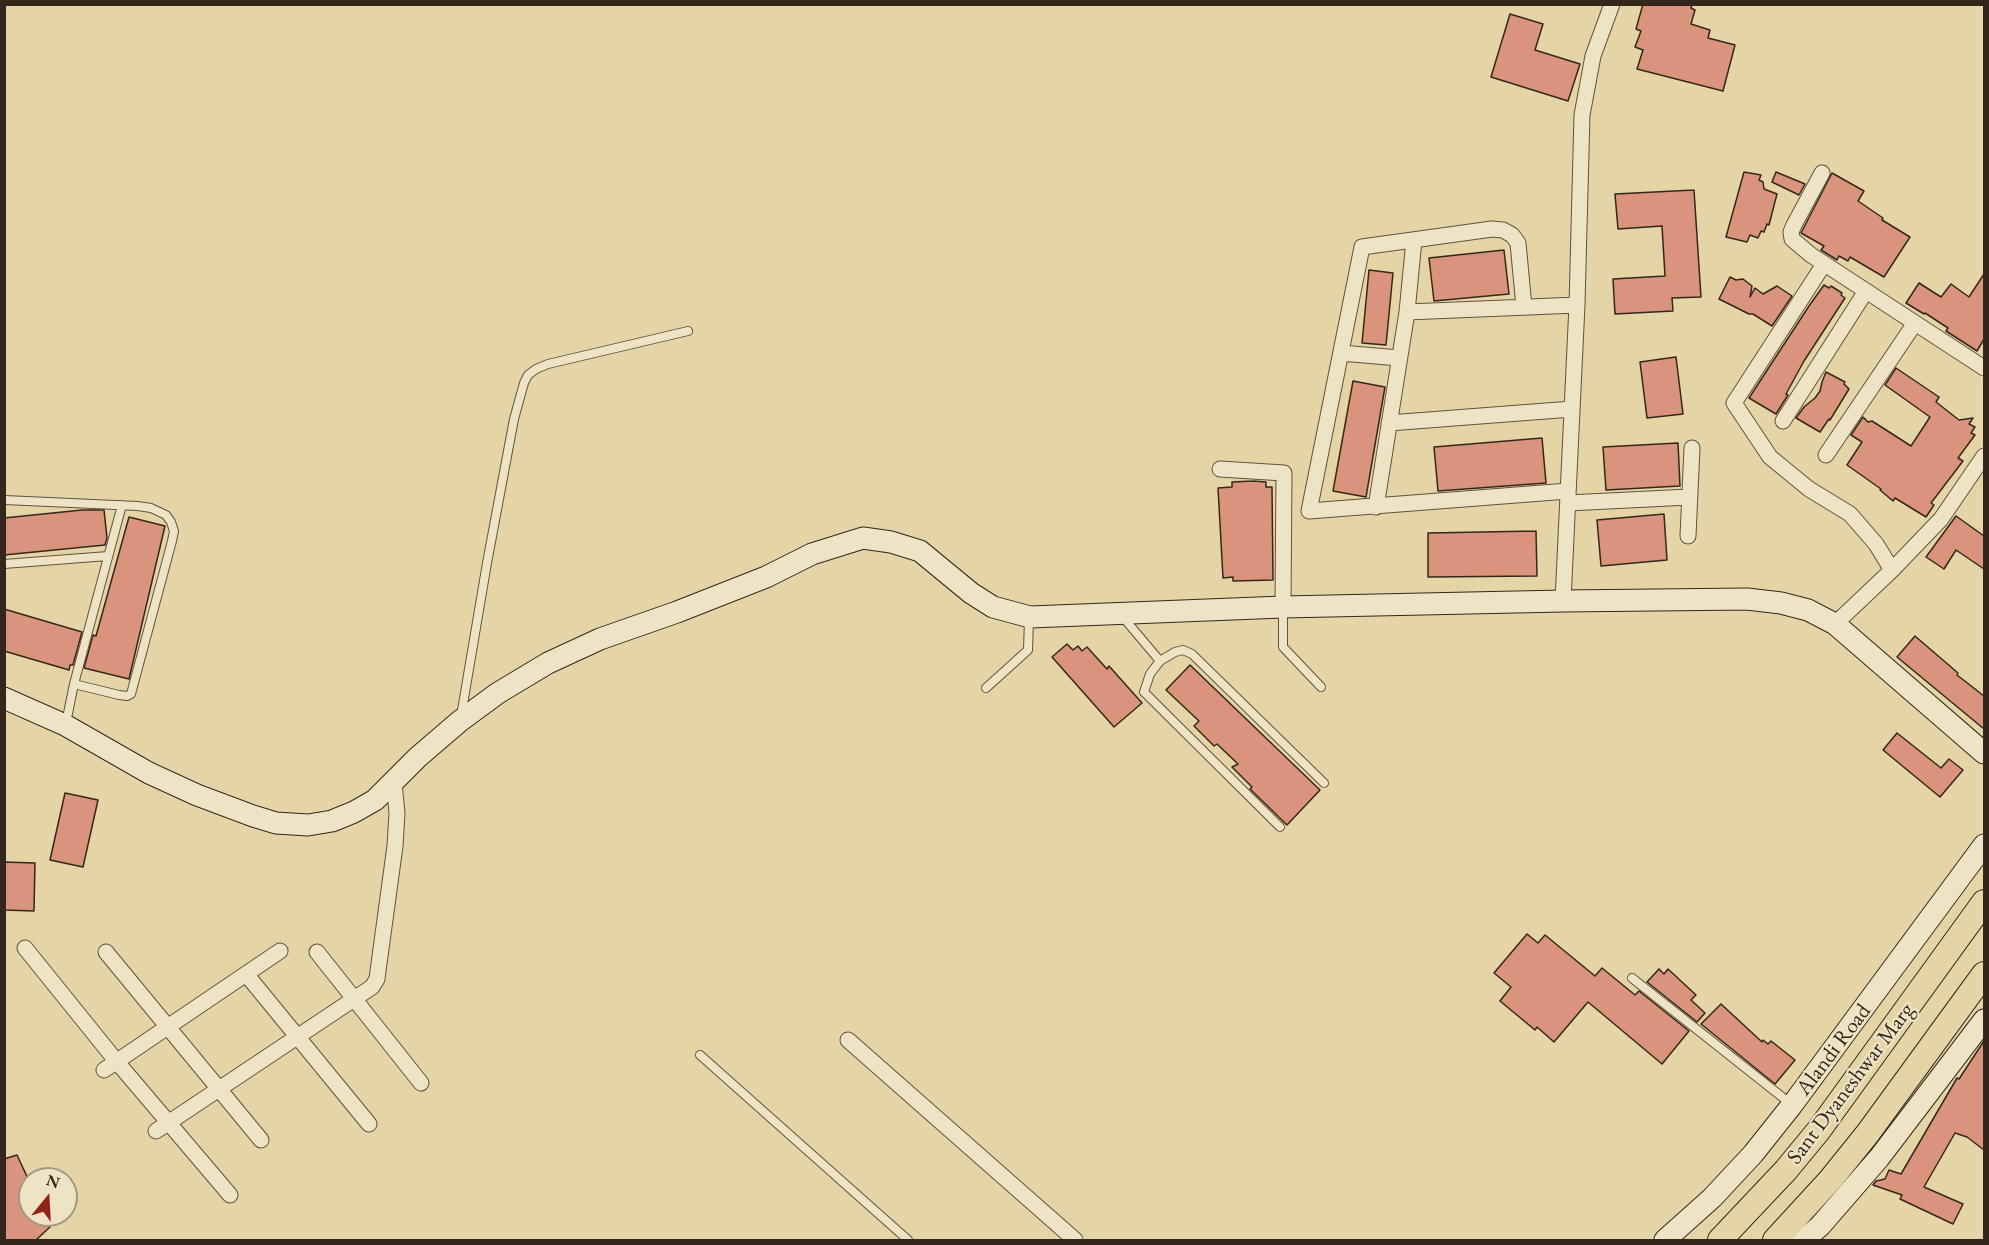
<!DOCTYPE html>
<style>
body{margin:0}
#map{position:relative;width:1989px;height:1245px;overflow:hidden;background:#e5d4a6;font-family:"EB Garamond",serif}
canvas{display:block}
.frame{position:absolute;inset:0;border:6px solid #33271c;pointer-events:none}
.north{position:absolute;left:18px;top:1167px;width:60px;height:60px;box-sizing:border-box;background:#eee3c5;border:2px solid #a39881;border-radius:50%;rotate:18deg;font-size:16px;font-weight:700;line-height:24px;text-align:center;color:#33271c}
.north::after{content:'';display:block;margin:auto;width:21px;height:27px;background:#8f2418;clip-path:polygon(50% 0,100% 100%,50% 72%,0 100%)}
</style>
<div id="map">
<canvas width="1989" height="1245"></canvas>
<div class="frame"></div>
<div class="north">N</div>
</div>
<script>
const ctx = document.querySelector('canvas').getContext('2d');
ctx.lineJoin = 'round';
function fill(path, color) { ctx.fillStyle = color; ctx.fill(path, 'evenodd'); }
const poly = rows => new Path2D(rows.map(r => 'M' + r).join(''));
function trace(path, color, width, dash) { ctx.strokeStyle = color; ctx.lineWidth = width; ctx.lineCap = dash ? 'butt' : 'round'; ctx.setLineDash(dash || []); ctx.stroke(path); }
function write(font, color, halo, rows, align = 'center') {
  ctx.font = font + ' "EB Garamond",serif'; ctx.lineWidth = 4.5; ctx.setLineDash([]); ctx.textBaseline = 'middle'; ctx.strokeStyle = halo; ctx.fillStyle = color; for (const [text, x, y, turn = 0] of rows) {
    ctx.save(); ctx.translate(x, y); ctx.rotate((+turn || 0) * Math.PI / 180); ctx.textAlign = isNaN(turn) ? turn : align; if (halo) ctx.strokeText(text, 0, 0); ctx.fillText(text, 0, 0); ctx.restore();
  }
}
const building = poly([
 [1643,4,1692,4,1691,8,1695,10,1691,24,1710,30,1708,38,1735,45,1723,91,1637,69,1643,50,1635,47,1641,31,1636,29,1643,4],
 [1510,14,1543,24,1535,50,1580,64,1568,101,1491,77,1510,14],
 [1744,172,1761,175,1759,180,1763,182,1764,189,1777,194,1769,225,1767,224,1764,232,1761,231,1758,238,1750,235,1747,242,1726,237,1744,172],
 [1776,172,1805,184,1799,195,1772,182,1776,172],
 [1832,173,1864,191,1858,201,1883,218,1882,220,1910,237,1884,277,1850,257,1848,261,1839,256,1837,260,1821,250,1824,246,1801,233,1832,173],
 [1694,190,1701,297,1672,298,1673,311,1615,314,1613,279,1665,276,1662,226,1618,229,1615,194,1694,190],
 [1504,250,1509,294,1434,301,1429,258,1504,250],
 [1369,270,1393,273,1386,345,1362,343,1369,270],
 [1984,274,1984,339,1977,351,1946,331,1948,328,1925,313,1924,314,1906,303,1919,283,1941,297,1951,284,1969,297,1984,274],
 [1730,277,1736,280,1743,279,1752,286,1750,297,1755,288,1763,294,1777,286,1792,296,1772,326,1753,314,1749,314,1719,299,1730,277],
 [1824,285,1829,288,1831,286,1842,293,1841,295,1845,298,1804,361,1786,394,1788,395,1776,414,1749,398,1809,306,1824,285],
 [1676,357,1683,414,1647,418,1640,362,1676,357],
 [1896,368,1939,397,1936,402,1959,420,1973,418,1969,424,1975,427,1971,433,1975,435,1958,458,1963,461,1931,503,1934,505,1926,517,1895,498,1893,501,1880,490,1881,489,1847,465,1862,442,1851,435,1863,417,1868,422,1872,421,1911,446,1930,417,1885,385,1896,368],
 [1826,372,1845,382,1844,384,1849,389,1830,420,1829,419,1820,432,1796,418,1804,407,1815,398,1820,391,1822,382,1826,372],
 [1353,381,1385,387,1366,497,1333,491,1353,381],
 [1542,438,1546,483,1438,491,1434,447,1542,438],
 [1678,443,1680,486,1606,490,1603,447,1678,443],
 [1253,481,1266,482,1266,487,1272,487,1273,580,1233,581,1233,577,1223,578,1218,488,1232,487,1232,482,1253,481],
 [82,510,104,510,107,538,105,545,4,555,4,518,82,510],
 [1664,514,1667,560,1601,566,1597,520,1664,514],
 [1956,516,1984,536,1984,569,1956,550,1944,569,1926,557,1956,516],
 [129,517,165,526,129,679,84,668,93,635,96,636,129,517],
 [1536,531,1537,576,1428,577,1428,533,1536,531],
 [4,609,82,632,73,665,70,665,69,670,4,651,4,609],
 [1915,636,1958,673,1957,675,1984,696,1984,729,1897,657,1915,636],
 [1067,644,1073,650,1078,646,1082,651,1087,647,1107,669,1109,666,1142,703,1114,727,1052,657,1067,644],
 [1190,665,1320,790,1287,825,1250,789,1252,787,1232,767,1238,764,1217,744,1214,746,1194,726,1199,721,1166,690,1190,665],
 [1897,733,1941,768,1949,759,1963,770,1940,797,1883,750,1897,733],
 [65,793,98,800,83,867,50,860,65,793],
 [4,862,35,863,34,911,4,910,4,862],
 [1527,934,1538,943,1545,935,1595,976,1602,968,1635,995,1639,991,1689,1031,1662,1064,1588,1002,1554,1042,1537,1027,1535,1030,1500,1001,1511,987,1494,973,1527,934],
 [1659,969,1664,974,1668,969,1696,995,1691,1000,1705,1013,1697,1022,1647,982,1659,969],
 [1721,1004,1762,1042,1763,1040,1768,1044,1771,1041,1795,1060,1775,1084,1701,1024,1721,1004],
 [1984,1041,1984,1150,1967,1137,1955,1133,1924,1187,1963,1204,1953,1224,1900,1199,1902,1195,1873,1185,1876,1181,1885,1179,1889,1170,1901,1174,1957,1078,1959,1079,1984,1041],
 [17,1155,30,1183,30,1215,45,1215,50,1227,36,1240,4,1240,4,1159,17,1155]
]);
fill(building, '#da937d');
trace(building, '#33271c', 1.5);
const lane = poly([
 [4,500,138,506,151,508,166,515,171,522,174,531,172,541,131,694,127,696,119,695,74,684],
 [4,564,108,556],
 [1283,608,1283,647,1321,687],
 [1122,616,1160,661],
 [986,688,1028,650,1029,619],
 [461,716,487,563,514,419,524,383,528,375,536,369,548,364,688,331],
 [66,723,74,684,122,505],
 [1280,827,1144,692,1150,674,1160,661,1175,652,1183,650,1192,654,1324,783],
 [1632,978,1791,1104],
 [700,1055,908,1240]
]);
const street = poly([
 [1822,173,1794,225,1791,232,1792,239,1811,255,1984,368],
 [1824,264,1734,403,1770,457,1809,489,1850,514,1876,544,1892,570,1835,624],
 [1524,307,1518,243,1512,235,1503,230,1492,229,1362,247,1309,511,1568,491],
 [1407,312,1577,305],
 [1341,353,1399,358],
 [1783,421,1866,291],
 [1389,423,1572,409],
 [1826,455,1915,323],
 [1220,469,1284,473,1283,607],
 [1568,503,1689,497],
 [1376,507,1407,312,1414,240],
 [1688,536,1692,448],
 [1892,570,1941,519,1984,456],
 [1563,601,1577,305,1582,115,1593,56,1612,4],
 [25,948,117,1062,230,1195],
 [106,952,261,1140],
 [317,952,421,1083],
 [246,974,369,1124],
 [848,1040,1075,1240],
 [104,1070,280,951],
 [156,1131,372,987,377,979,378,971,395,846,397,813,394,783]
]);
const secondary = poly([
 [4,698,65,725,149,773,197,795,253,816,276,823,308,825,332,821,354,812,375,800,418,757,460,721,498,693,548,663,600,639,677,612,766,577,812,554,863,538,891,542,920,551,971,593,993,607,1030,617,1283,607,1563,601,1747,599,1781,603,1808,610,1835,624,1984,753],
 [1665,1240,1712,1198,1753,1154,1792,1105,1984,845],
 [1800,1240,1807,1237,1820,1226,1879,1158,1984,1020]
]);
const primary = poly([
 [1720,1240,1786,1170,1819,1130,1984,902],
 [1775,1240,1831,1179,1868,1133,1984,974]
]);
trace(lane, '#60523e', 10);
trace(street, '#60523e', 17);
trace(secondary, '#33271c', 23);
trace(primary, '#33271c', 26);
trace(lane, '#eee3c5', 8);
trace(street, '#eee3c5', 15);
trace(secondary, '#eee3c5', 21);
trace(primary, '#e5d4a6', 24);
write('22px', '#33271c', '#eee3c5', [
 ["Alandi Road",1834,1050,-53],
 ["Sant Dyaneshwar Marg",1851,1084,-53]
]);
</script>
